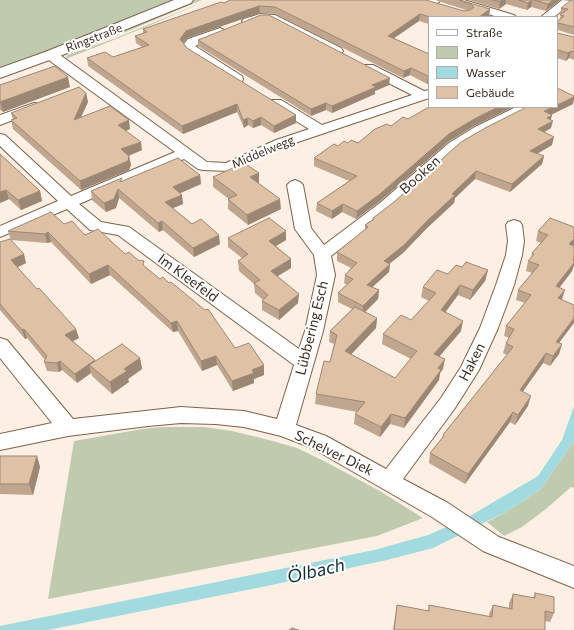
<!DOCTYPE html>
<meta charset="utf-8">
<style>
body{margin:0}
#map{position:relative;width:574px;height:630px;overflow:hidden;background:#fcf0e5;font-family:Commissioner,sans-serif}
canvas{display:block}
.legend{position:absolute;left:428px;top:16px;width:130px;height:92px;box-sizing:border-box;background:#fff;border:1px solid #b0aba7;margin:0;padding:5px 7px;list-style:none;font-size:12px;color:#3a2e23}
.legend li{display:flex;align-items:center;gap:8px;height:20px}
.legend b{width:20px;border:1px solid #b0aba7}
</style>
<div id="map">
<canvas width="574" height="630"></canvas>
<ul class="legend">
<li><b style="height:5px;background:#fff"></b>Straße</li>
<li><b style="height:11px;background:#bfcaaf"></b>Park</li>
<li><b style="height:11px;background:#a1dbe0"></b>Wasser</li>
<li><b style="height:11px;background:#dfc1a6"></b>Gebäude</li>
</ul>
</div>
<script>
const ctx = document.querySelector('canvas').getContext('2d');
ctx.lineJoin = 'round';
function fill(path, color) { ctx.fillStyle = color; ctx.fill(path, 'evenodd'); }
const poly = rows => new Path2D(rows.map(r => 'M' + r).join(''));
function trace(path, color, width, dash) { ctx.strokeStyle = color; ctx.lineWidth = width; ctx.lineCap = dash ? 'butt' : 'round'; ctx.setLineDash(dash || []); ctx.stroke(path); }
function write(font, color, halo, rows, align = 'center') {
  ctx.font = font + ' Commissioner,sans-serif'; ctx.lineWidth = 4; ctx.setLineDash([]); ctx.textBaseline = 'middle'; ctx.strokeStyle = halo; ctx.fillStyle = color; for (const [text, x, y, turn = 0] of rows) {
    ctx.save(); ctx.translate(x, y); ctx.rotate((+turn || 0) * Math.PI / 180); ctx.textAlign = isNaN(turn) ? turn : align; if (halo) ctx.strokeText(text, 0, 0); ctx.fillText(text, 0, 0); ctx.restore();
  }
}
fill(poly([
 [0,0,178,0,88,37,0,69],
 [194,0,202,0,116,36,68,53],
 [208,0,146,27,66,59,67,55,116,38],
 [162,427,204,427,232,431,269,440,297,448,324,461,378,490,423,518,377,536,48,599,74,441,142,429],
 [574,441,574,488,571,487,546,509,522,527,504,536,487,522,506,512,541,489]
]), '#bfcaaf');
fill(poly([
 [574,406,574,441,541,489,506,512,433,548,387,560,267,586,48,630,0,630,0,626,374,550,428,535,463,520,538,476,562,440]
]), '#a1dbe0');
const street = poly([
 [428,0,441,0,434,6,430,7,424,4,428,0],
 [446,0,464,0,514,15,516,17,498,17,448,2,446,0],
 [562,0,574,1,554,17,541,17,562,0],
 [260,14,275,15,341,48,343,51,341,54,337,55,333,54,269,20,261,20,248,24,244,23,242,21,244,19,260,14],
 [220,28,224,30,226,32,224,34,195,46,242,76,243,79,242,82,232,82,188,54,182,46,188,39,220,28],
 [50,51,60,55,207,162,226,163,276,140,309,129,271,106,269,103,271,100,281,100,322,125,412,95,365,71,363,68,365,65,373,65,424,91,429,90,429,98,286,146,233,170,228,171,203,170,198,169,184,159,79,204,101,222,129,227,299,349,305,331,317,275,314,255,295,229,287,185,290,182,295,180,300,182,303,185,311,228,324,245,380,203,449,143,475,127,516,107,530,107,529,111,485,133,459,149,392,209,331,256,335,275,323,331,296,425,326,436,386,469,441,398,461,367,480,328,496,285,506,255,508,241,506,225,508,222,514,220,520,222,522,225,524,241,522,255,514,285,498,328,479,370,455,408,403,479,448,503,499,537,574,566,574,588,483,551,432,517,312,448,281,436,244,427,216,424,181,423,148,426,68,436,0,450,0,434,52,423,0,358,0,338,7,340,73,419,181,407,244,411,277,419,294,365,118,235,90,230,67,209,0,237,0,226,58,201,0,146,0,134,5,135,71,196,175,152,46,58,44,55,46,52,50,51],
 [34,103,39,104,41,107,39,110,0,125,0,115,34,103]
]);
const secondary = poly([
 [174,0,193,0,191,3,55,58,0,78,0,68,45,52,174,0]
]);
trace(street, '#7d624a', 2);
trace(secondary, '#7d624a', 2);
fill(street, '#fff');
fill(secondary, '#fff');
fill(poly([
 [435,0,460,0,490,9,489,16,429,17,429,24,419,21,394,38,429,54,429,83,427,84,410,75,403,78,275,14,260,13,187,38,183,43,187,48,296,115,296,123,274,133,261,125,253,128,248,125,244,128,237,112,183,134,88,66,87,58,113,57,142,47,136,43,135,36,143,33,143,29,224,3,464,11,469,11],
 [469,0,560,0,546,11,531,7,527,10,506,4,499,9],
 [574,0,574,35,558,30,557,33,574,37,574,60,569,58,566,61,557,58,557,22,559,20,561,15,560,15,561,8],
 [198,40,389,85,375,91,375,94,332,113,326,110,311,116,198,46],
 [0,85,70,87,3,112,0,110],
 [86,93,88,102,81,117,130,129,126,131,142,150,129,156,131,165,129,170,81,190,13,129,11,120,13,120,11,113],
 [574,96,574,100,573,104,551,115,552,115,551,119,551,128,544,132,552,145,537,154,544,156,542,164,510,192,475,179,455,198,454,203,426,229,403,253,389,264,390,264,389,272,372,287,379,290,378,299,365,312,377,318,376,328,351,354,395,378,411,359,382,344,383,334,411,320,429,301,421,297,423,287,462,267,488,270,485,281,470,300,458,295,445,312,461,331,439,357,443,369,440,373,439,380,404,428,390,424,380,437,354,424,355,414,357,412,315,404,316,394,330,362,334,344,329,342,330,331,352,309,338,302,338,293,347,285,344,283,345,275,351,268,337,261,337,252,365,230,365,225,372,220,373,218],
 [408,119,474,126,448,142,379,202,356,219,342,212,332,219,316,211,317,203,349,181,314,166,314,158,338,146,348,143,358,143,391,126],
 [0,154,40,191,42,201,21,210,9,199,0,203],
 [259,173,259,183,258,183,281,209,248,225,228,209,228,199,229,199,213,187,213,177],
 [200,175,201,184,180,193,183,204,173,208,192,224,220,244,194,257,163,230,159,232,119,198,116,208,106,212,92,200,91,191,122,181],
 [64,224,125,254,145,267,264,375,254,379,254,383,233,391,217,365,202,371,178,331,173,332,110,275,91,284,51,242,47,243,11,240,26,263,17,267,79,338,73,341,95,361,140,358,142,369,128,379,129,382,112,394,92,376,91,373,77,383,62,370,59,372,47,371,44,362,45,360,27,338,25,339,0,310,0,242,11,240,8,231],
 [574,227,574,245,573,245,574,246,574,265,572,271,560,287,562,300,559,343,562,344,559,354,550,366,543,363,522,392,528,406,515,425,510,422,465,484,429,463,430,453,442,438,443,435,507,355,503,353,506,343,509,338,504,336,506,326,525,303,516,300,518,290,532,273,526,271,528,261,531,258,532,253,541,243,536,241,538,231],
 [228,238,286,240,276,246,291,259,291,268,278,276,298,303,279,320,262,310,262,301,263,300,255,293,254,284,239,271,238,261,242,258,228,247],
 [0,456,37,456,40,467,33,495,0,494],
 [535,593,554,613,550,622,545,621,545,630,393,630,397,605,428,611,429,605,489,617,489,614,493,605,509,609,509,603,513,594,533,598]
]), '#c0a68f');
fill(poly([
 [502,0,506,0,506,4,499,9,500,2],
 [532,0,531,7,527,10,528,3],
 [553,0,560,0,546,11,548,4],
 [259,6,260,13,187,38,180,46,180,39,186,31],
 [490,9,489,16,488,17,479,17],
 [420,14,419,21,387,43,388,36],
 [571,51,569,58,566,61,568,53],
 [411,68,410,75,403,78,404,71],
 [428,76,429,76,429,83,427,84],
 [68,77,70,87,3,112,0,102],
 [390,78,389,85,375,91,375,94,332,113,332,106,372,85],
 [86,93,88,102,76,128,74,120],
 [574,97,573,104,542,119,544,111,553,107,557,107,557,105],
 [326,103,326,110,311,116,311,109],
 [237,104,237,112,183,134,182,126],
 [498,107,513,107,474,126,448,142,379,202,356,219,357,211,449,134,476,118],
 [296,115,296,123,274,133,274,126],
 [552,115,550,122,553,121,551,128,536,137,538,129,547,118],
 [261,117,261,125,253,128,253,121],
 [248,118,248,125,244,128,243,120],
 [129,120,130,129,119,133,118,125],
 [554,137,552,145,528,159,530,151],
 [141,142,142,150,122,158,121,149],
 [129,156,131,165,129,170,81,190,80,181],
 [544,156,542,164,510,192,512,184],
 [476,171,475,179,455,198,454,203,426,229,403,253,383,269,384,261,452,194],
 [259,173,259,183,251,187,250,177],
 [200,175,201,184,174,196,173,187],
 [118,189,119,198,116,208,106,212,104,203],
 [6,190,9,199,0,203,0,192],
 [40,191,42,201,21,210,18,200],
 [182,195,183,204,166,211,165,202],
 [280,199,281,209,248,225,247,215],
 [343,204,342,212,332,219,332,211],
 [162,221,163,230,159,232,158,223],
 [286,231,286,240,269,250,269,241],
 [48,232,51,242,47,243,45,234],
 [219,235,220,244,194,257,193,248],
 [574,239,574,245,567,254,569,244],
 [24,254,26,263,14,269,11,260],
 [574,255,574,265,572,271,553,296,556,286],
 [291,259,291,268,271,280,271,271],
 [390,264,389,272,366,293,367,285],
 [108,265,110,275,91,284,89,274],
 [488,270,485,281,470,300,473,290],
 [460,285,458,295,439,321,441,310],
 [379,290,378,299,363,314,363,306],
 [565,290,562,299,558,298],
 [299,294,298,303,279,320,279,310],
 [377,318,376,328,345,361,345,351],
 [574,318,574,323,553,351,556,342],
 [177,321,178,331,173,332,171,323],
 [463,321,461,331,432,365,434,354],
 [24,329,27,338,25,339,22,330],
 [76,329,79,338,68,344,65,335],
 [562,344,559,354,550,366,553,356],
 [546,353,543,363,517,400,520,390],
 [216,356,217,365,202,371,201,361],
 [140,358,142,369,128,379,129,382,112,394,110,382,124,369],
 [445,359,443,369,440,373,439,380,404,428,405,418],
 [95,360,97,369,89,365,91,373,77,383,75,374],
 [60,361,62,370,59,372,57,363],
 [264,365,264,375,254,379,254,383,233,391,232,381,252,370],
 [531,396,528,406,515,425,518,415],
 [513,412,510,422,465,484,468,474],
 [391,414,390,424,380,437,381,427],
 [37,456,40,467,33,495,29,484]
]), '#9c8774');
const building = poly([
 [230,0,426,0,464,11,470,10,474,7,471,4,459,0,460,0,490,9,479,17,430,17,420,14,388,36,429,54,429,76,428,76,411,68,404,71,275,7,259,6,186,31,180,39,187,48,296,115,274,126,261,117,253,121,248,118,243,120,237,104,182,126,87,58,105,52,113,57,149,45,135,36,147,32,143,29,221,2,224,3,230,0],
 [493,0,502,0,500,2,493,0],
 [519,0,532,0,528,3,519,0],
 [534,0,553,0,548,4,534,0],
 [571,0,574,0,574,27,558,23,557,33,574,37,574,52,571,51,568,53,558,50,557,51,557,22,564,16,560,15,568,9,561,8,571,0],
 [261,15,269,15,390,78,372,85,376,87,332,106,326,103,311,109,198,40,261,15],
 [55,66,68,77,0,102,0,85,55,66],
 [79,87,86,93,74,120,110,106,129,120,118,125,141,142,121,149,129,156,128,161,80,181,11,120,17,118,11,113,79,87],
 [557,88,574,96,574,97,557,105,557,88],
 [429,107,498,107,476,118,449,134,380,194,357,211,343,204,332,211,317,203,357,176,314,158,334,144,338,146,344,141,348,143,351,140,358,143,375,129,387,124,391,126,403,117,408,119,429,107],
 [527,107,553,107,544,111,552,115,547,118,553,121,538,129,554,137,530,151,544,156,512,184,476,171,452,194,455,195,427,221,404,245,384,261,390,264,367,285,379,290,363,306,338,293,353,279,345,275,357,263,337,252,368,227,365,225,374,219,373,218,394,202,461,142,487,127,527,107],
 [0,154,40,191,18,200,6,190,0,192,0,154],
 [178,158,200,175,173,187,182,195,165,202,192,224,201,219,219,235,193,248,162,221,158,223,118,189,114,199,104,203,91,191,122,178,120,182,178,158],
 [244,163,259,173,250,177,280,199,247,215,228,199,237,195,213,177,244,163],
 [51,212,64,224,72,221,85,235,98,229,125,254,129,252,138,260,144,261,143,265,160,279,163,277,169,283,171,282,205,310,208,309,235,348,249,343,264,365,252,370,254,373,232,381,216,356,201,361,177,321,171,323,108,265,89,274,48,232,45,234,8,231,51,212],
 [269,218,286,231,269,241,291,259,271,271,299,294,279,310,262,301,268,295,254,283,260,280,238,261,248,254,228,238,269,218],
 [550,218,574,227,574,239,569,244,574,246,574,258,573,260,574,260,574,263,556,286,565,290,558,298,574,305,574,318,556,342,562,344,553,356,546,353,520,390,531,396,518,415,513,412,468,474,430,453,444,436,443,435,513,347,506,343,514,329,506,326,531,295,518,290,539,265,528,261,534,254,532,253,548,235,538,231,550,218],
 [10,239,24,254,11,260,37,289,39,288,76,329,65,335,95,360,75,374,60,361,57,363,44,362,47,356,24,329,22,330,0,304,0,242,10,239],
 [466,262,488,270,473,290,460,285,441,310,463,321,434,354,445,359,438,368,441,370,405,418,391,414,381,427,355,414,365,402,316,394,324,361,330,362,337,335,330,331,355,307,377,318,345,351,395,378,417,351,383,334,401,315,411,320,436,293,423,287,437,270,448,274,456,265,462,267,466,262],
 [122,344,140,358,124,369,127,371,110,382,89,365,122,344],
 [0,456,37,456,29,484,0,484,0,456],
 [535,593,554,597,554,613,545,611,545,630,394,630,397,605,429,611,429,605,492,617,493,605,512,609,513,594,535,598,535,593],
 [292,628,298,630,299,630,289,630,292,628]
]);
fill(building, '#dfc1a6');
trace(building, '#9c8774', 1);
write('12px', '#3a2e23', '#fff', [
 ["Ringstraße",94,38,-21],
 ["Middelwegg",263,152,-23]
]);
write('14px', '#3a2e23', '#fff', [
 ["Booken",420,175,-42],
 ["Im Kleefeld",188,278,36],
 ["Lübbering Esch",312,328,-76],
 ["Haken",472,362,-63],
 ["Schelver Diek",334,453,26]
]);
write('italic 18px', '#102e31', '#fff', [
 ["Ölbach",316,571,-13]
]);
</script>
